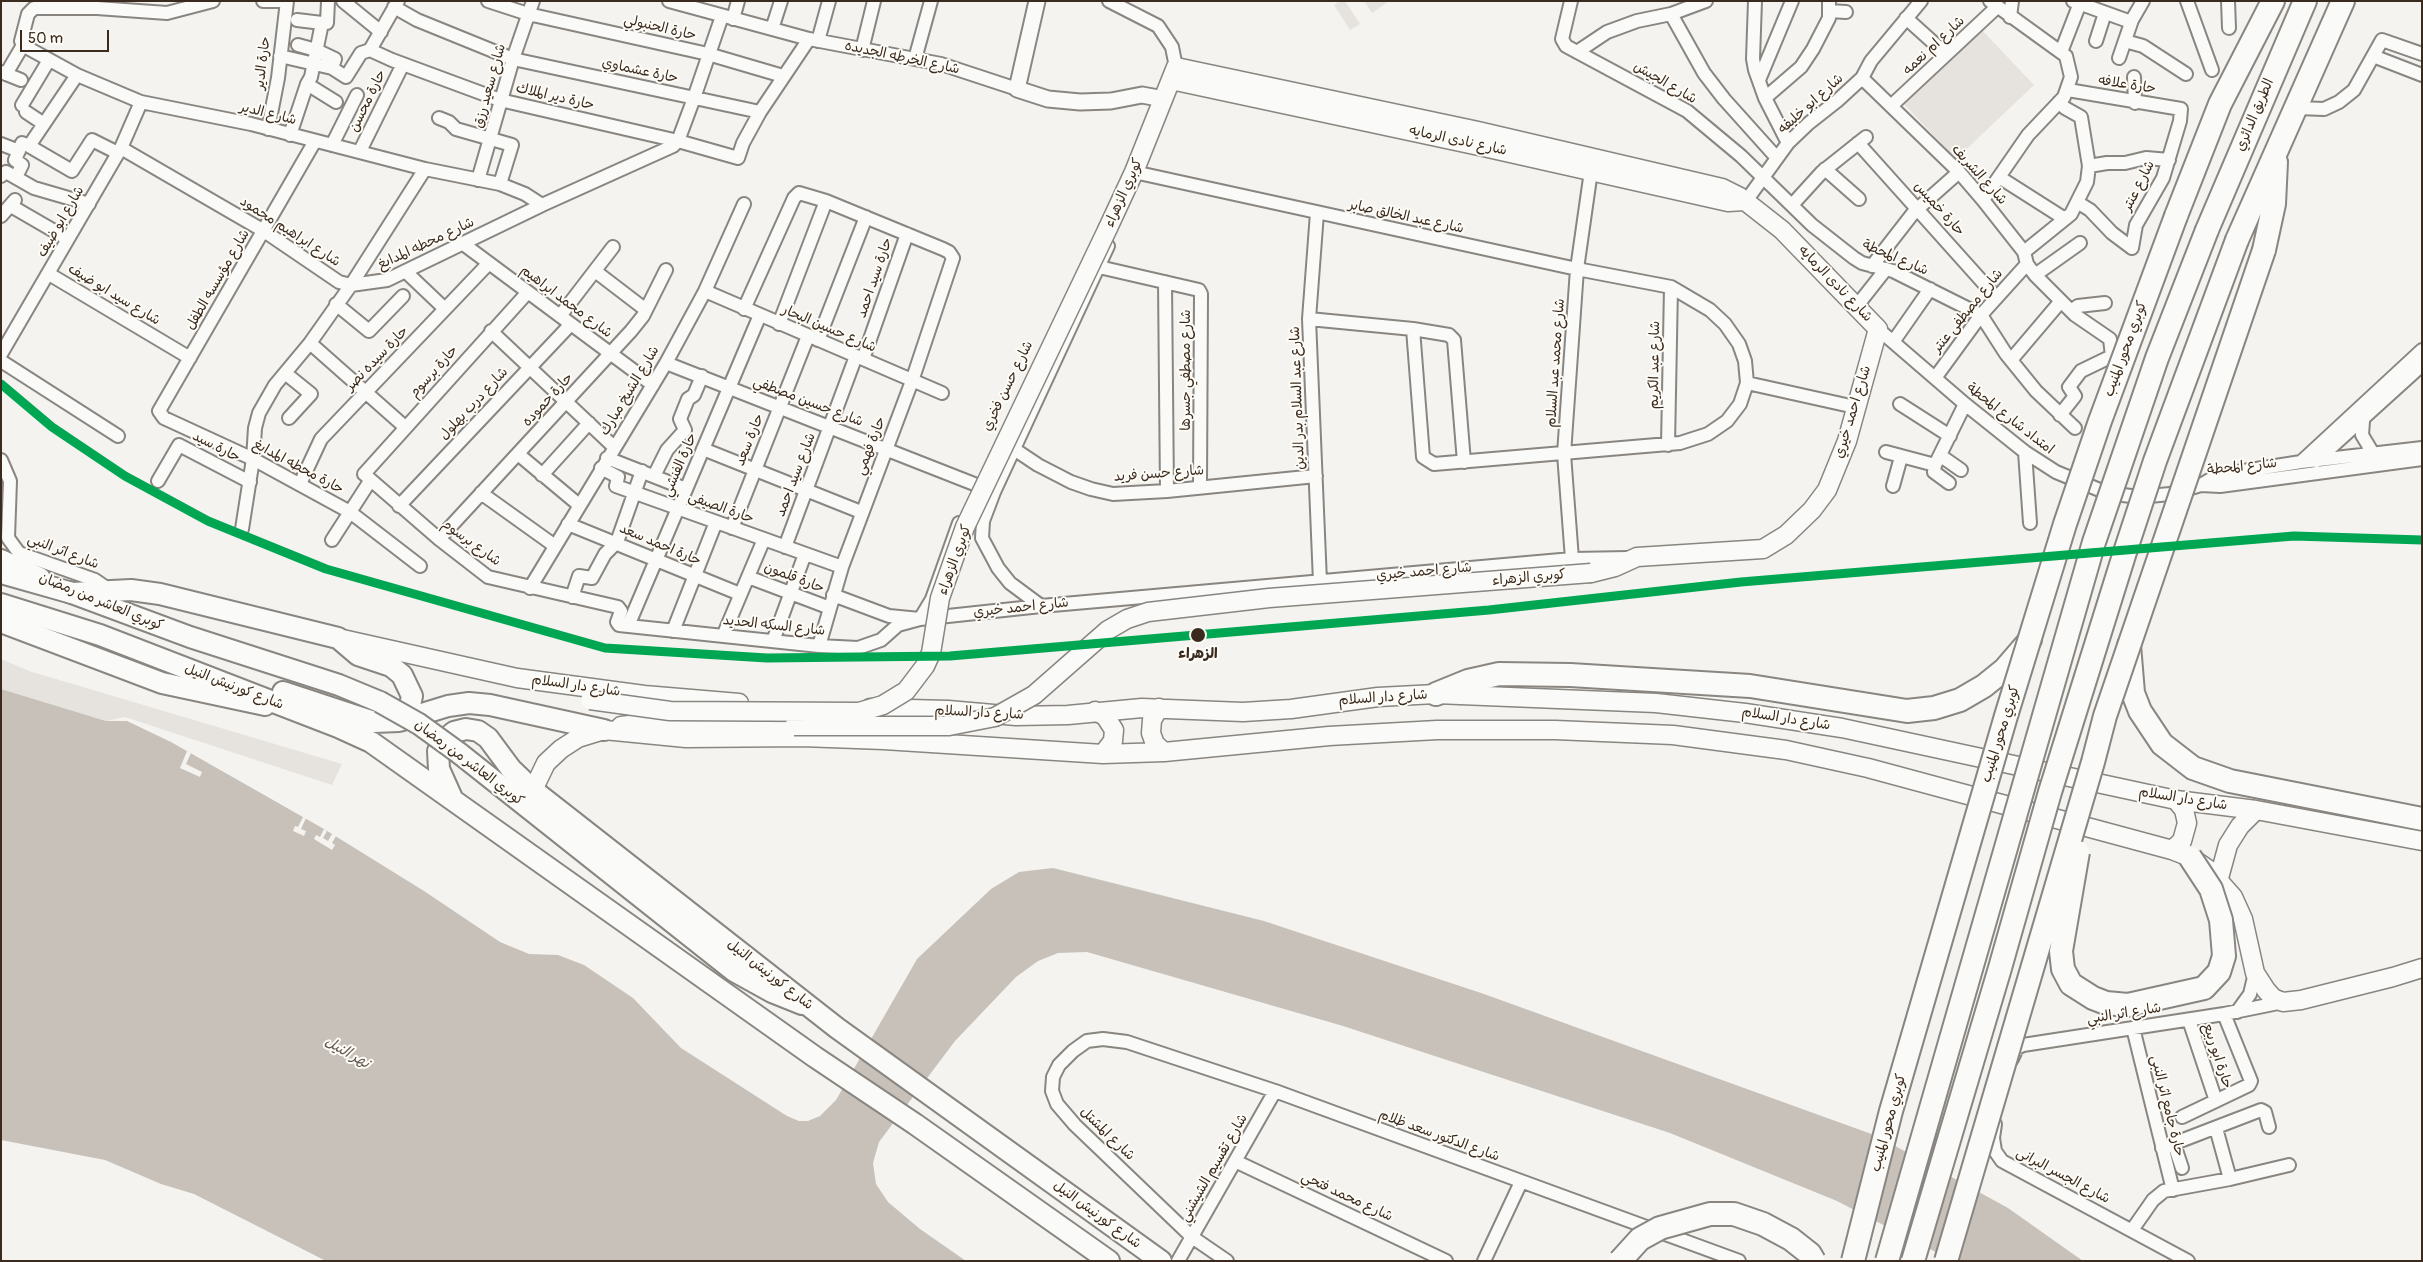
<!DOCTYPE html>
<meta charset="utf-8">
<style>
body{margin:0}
#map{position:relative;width:2423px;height:1262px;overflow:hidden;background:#f4f3ef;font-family:Pangolin,sans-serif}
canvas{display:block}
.frame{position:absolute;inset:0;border:2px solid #3b2a1e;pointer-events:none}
.scale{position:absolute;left:20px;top:30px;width:89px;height:22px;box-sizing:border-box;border:2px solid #3b2a1e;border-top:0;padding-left:6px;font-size:15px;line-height:18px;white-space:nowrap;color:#3b2a1e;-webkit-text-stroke:4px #fdfcf7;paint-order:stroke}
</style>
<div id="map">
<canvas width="2423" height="1262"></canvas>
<div class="frame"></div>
<div class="scale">50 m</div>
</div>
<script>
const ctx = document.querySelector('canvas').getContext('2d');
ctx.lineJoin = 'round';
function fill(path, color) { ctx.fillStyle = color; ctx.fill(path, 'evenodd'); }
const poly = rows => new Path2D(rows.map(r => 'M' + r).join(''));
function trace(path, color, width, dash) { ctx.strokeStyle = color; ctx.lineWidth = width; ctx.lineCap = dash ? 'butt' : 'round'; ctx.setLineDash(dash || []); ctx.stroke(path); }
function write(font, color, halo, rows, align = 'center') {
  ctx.font = font + ' Pangolin,"Playpen Sans Arabic",sans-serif'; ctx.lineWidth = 4; ctx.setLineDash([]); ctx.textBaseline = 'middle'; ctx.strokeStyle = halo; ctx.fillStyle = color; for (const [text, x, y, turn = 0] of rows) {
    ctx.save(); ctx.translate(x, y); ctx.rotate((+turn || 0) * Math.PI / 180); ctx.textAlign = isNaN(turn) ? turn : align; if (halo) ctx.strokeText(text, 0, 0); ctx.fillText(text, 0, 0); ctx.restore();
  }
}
fill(poly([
 [1340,1,1345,1,1360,24,1350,30,1334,5],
 [1364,1,1389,1,1372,13],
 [1979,27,2034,85,1956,159,1901,101],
 [1,659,29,671,342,764,332,785,125,717,106,721,1,689]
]), '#e6e3de');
fill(poly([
 [1,689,106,721,127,721,171,742,324,829,424,891,500,942,529,954,558,955,584,965,633,998,681,1048,787,1116,799,1121,808,1121,820,1116,836,1100,917,959,991,889,1019,872,1053,868,1264,921,1484,994,1877,1136,2008,1208,2083,1261,1953,1261,1837,1201,1670,1133,1343,1026,1087,952,1058,953,1038,961,1016,977,955,1041,879,1142,873,1163,876,1184,888,1202,920,1229,966,1261,326,1261,194,1194,161,1184,105,1160,1,1140]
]), '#c7c1ba');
fill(poly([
 [187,751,191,753,186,764,202,772,200,777,180,768],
 [303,817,306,818,301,829,306,831,304,836,293,831,295,826,298,827],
 [324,829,327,831,323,838,328,841,332,834,336,836,332,843,335,845,332,850,314,839,316,835,320,837]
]), '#f4f3ef');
const minor = poly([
 [213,1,167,13,97,8,34,8,28,14,21,41,26,47,77,75,141,102,251,124,425,169,500,184,525,194,542,205],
 [263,1,280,1],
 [343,1,381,32],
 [488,1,528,14,708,54,783,76],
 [669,1,809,39,941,64,1017,89],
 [1109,1,1158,26,1172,47,1176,67],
 [1571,1,1562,39,1566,46,1687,111,1741,156,1812,225,1854,258,1862,263,1893,271,1981,315,2006,354,2036,391,2075,428],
 [1755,1,1753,59,1755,70,1765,98,1788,143],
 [2073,1,2131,22],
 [2187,1,2212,70],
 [2228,1,2229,28],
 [394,7,417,20,513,59,760,112],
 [1829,11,1846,12],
 [1671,14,1704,73,1724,99,1777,158],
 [2010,17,2012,1],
 [1906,18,1946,54],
 [733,19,738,1],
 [297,20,322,23],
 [772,29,781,1],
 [818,41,829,1],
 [2096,41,2105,13],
 [2125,41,2143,46,2186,74],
 [298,45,316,50,335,59,332,68],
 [370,50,392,60,500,100,678,141,738,158,743,143,760,112,809,39],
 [862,50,874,1],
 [1577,52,1607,32,1637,21,1671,14,1706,1],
 [2061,52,2080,3],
 [280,56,332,68,346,77,361,53,370,50,398,1],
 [2373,56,2422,75],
 [2119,58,2132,20,2143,1],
 [915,59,931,1],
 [1,72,21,80],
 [6,74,23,45],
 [2134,77,2135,103],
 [1862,78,1959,172,1983,200,2024,252,2027,264,2035,275,2075,315,2110,339,2112,356,2081,371,2069,387,2075,396,2060,415],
 [1759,80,1792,1],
 [307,84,336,102],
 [2068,90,2181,109,2180,121,2163,178,2136,225,2132,248],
 [1765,98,1801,67,1813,49,1829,18,1829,1],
 [22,105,49,60],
 [1891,106,1997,7],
 [2297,108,2324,109,2339,102,2354,90,2382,40,2422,54],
 [26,112,44,124],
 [439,118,449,122,456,129,512,145,500,184],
 [268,129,278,78,287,1],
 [290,135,307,84,311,77,322,23,327,23,328,1],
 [315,141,159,411,164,418,253,459,350,512,420,566],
 [1858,143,1996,297],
 [1,144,19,151],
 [332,145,357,95],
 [29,146,72,171,92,140,118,153],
 [121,148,264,231,339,282,351,285,425,169],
 [360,151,403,64],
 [2089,166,2107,163,2125,163,2146,158,2169,160],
 [1825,169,1859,199],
 [1,176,6,172,34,188,89,204],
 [16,177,22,165,15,160,22,143,29,146,77,75],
 [1999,177,2065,219],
 [1129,178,1134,172,1577,269,1671,287,1710,310,1725,324,1739,344,1745,361,1747,383,1740,404,1727,421,1708,434,1680,443,1434,464,1423,457,1413,329],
 [478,180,513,59,533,1],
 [1983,200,2028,135,2064,97,2071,77,2066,56,1990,1],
 [1746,201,1788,143,1809,123,1837,101,1862,78,1871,61,1921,1],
 [2077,202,2090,210,2112,233,2132,248],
 [1792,205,1822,172,1866,137],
 [11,206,68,239],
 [1317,213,1309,319,1320,582],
 [1,216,15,200],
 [462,243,653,385],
 [2024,252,2071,214,2087,182,2089,166,2081,117,2065,108,2059,102],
 [1872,266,1914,212,1959,172],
 [1099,267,1199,290,1201,294,1200,487],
 [405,271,445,309],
 [595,271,646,310],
 [49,274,190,358],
 [2035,275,2080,243],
 [1165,282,1167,491],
 [705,291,942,393],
 [528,292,364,474,439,539,488,577,618,607,621,611,617,622,619,625,819,646,858,648,881,640,898,625,920,619,932,599,959,523],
 [336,304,369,331,403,296],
 [1856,307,1886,269],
 [744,309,794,198,799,193,826,201,943,249,949,252,953,258,912,381,842,567,819,646],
 [2071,311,2078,306,2105,303],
 [560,316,613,247],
 [1309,319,1413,329,1449,335,1454,340,1464,462],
 [779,324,826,201],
 [1878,329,1965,404,2025,452,2056,472,2107,493,2139,497,2170,494,2201,485,2218,475,2301,462,2422,448],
 [491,331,614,447],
 [818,340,866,217],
 [1893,342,1930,289],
 [310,343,405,427],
 [1,354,121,148,141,102],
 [863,359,907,234],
 [2011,360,2061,301],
 [1,361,118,436],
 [666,363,992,491],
 [285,373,311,394,289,418],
 [1935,378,1981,315,2027,264],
 [1747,383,1855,407],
 [1900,404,1950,436],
 [2363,421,2362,435,2374,455],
 [1668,445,1671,287],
 [703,449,861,512],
 [1014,449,1038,465,1071,482,1091,489,1113,494,1167,491,1316,476],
 [1886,452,1935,465,1965,404],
 [2025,452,2030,523],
 [518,454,579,505],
 [1941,456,1961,470],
 [607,458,686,489],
 [1,460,10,481,8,538],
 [2316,461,2422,365],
 [2301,462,2422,350],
 [1935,465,1934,472,1949,483],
 [601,468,618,477,616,486,842,567],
 [542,475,589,423],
 [654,476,667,450,685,430,680,419,688,399,694,395,702,376],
 [158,481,179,445,250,482],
 [300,484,321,439,489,263],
 [2201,485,2220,486,2422,459],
 [1893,486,1901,457],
 [481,493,555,546],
 [399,506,571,324],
 [568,524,740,594],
 [732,528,808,336],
 [242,529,253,459,255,428,259,413,275,385,310,343,351,285,387,280,542,205,673,146,678,141,694,98,722,16],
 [8,538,19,553,95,580,111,591],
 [439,539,631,331,643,316,666,270],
 [332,540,370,481],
 [785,547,856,356],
 [1572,559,1564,454,1577,269,1591,171],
 [748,577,830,608],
 [530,588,666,363,705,291,744,204],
 [833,595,889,616,920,619,1041,606,1572,559,1629,558],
 [572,597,579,576,592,578,605,554,617,542,642,471],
 [1041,606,1010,583,998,568,982,538,983,521,994,492,1108,246],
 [628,626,760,315],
 [673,631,716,522],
 [723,636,764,539],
 [773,641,805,554],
 [2237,1012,2250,994,2255,973],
 [2189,1020,2216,1101],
 [2133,1028,2173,1190],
 [2012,1059,2017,1048,2023,1045,2224,1014,2283,1002],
 [2182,1117,2249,1085,2251,1081,2224,1014],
 [1995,1124,1993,1138,1995,1151,2002,1161,2188,1261],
 [2216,1128,2230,1179],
 [2174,1144,2182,1168],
 [2162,1148,2261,1110,2265,1112,2269,1127],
 [1235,1161,1446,1261],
 [2132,1230,2153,1200,2164,1191,2230,1179,2289,1165],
 [1178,1261,1275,1091],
 [1227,1261,1192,1237,1075,1125,1057,1104,1052,1091,1053,1077,1059,1065,1073,1051,1087,1041,1103,1039,1127,1042,1275,1091,1739,1261],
 [1484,1261,1521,1182]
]);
const tertiary = poly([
 [1037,1,1017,89,1048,99,1080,102,1111,101,1142,95,1164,99]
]);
const secondary = poly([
 [1171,80,1479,146,1728,202,1745,201],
 [1108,228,1134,172,1176,67,1478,131,1722,188,1740,197,1782,230,1878,329,1847,441,1827,490,1812,510,1786,535,1763,549,1637,557,1615,567,1591,573],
 [338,638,517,678,644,695,739,703],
 [870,708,948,710,1016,716,1068,715,1142,708,1243,712,1291,709,1378,697,1436,694,1656,703,1745,713,1842,728,2176,800,2256,810,2422,841],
 [1159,708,1152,720,1151,733,1155,744,1164,752],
 [1095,711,1105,716,1114,730,1113,741,1103,754],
 [621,726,647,723,780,726],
 [533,790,546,763,561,749,578,738,604,730,686,738,802,737,884,740,1103,754,1164,752,1329,736,1437,730,1555,730,1673,735,1786,750,1868,768,2172,850,2190,857,2209,870,2233,897,2243,919,2255,973,2266,990,2273,998,2283,1002,2301,1000,2393,977,2422,968],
 [2172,850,2182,841,2187,823,2184,810,2176,800],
 [2219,878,2228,845,2240,826,2256,810]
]);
const primary = poly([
 [1,560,40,578],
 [69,592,190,637,339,685,380,702],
 [1,622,162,683,265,705],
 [459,753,734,971,772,992,802,1004]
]);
const trunk = poly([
 [1,573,72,593,131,590,160,594,338,638,358,655,391,666,402,675,412,696,407,719],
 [1,604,100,635,338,727,371,742,815,1057,915,1124,1109,1261],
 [283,692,374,722,399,721,448,706,469,703,490,705,604,730],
 [452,798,439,769,438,751,444,740,454,732,466,729,478,731,488,738,511,769,533,790,837,1028,1161,1261]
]);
const motorway = poly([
 [2176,216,2220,104,2273,1],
 [2207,230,2305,1],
 [2237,240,2343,1],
 [2264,250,2274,204,2276,162],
 [2129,645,2133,693,2140,711,2162,744,2193,768,2230,781,2422,819],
 [1436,694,1468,681,1499,674,1570,675,1750,686,1907,711,1934,708,1960,700,1984,686,2005,669,2030,640]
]);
trace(minor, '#898681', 16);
trace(tertiary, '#898681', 19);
trace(secondary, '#898681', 21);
trace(primary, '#898681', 24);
trace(trunk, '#898681', 24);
trace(motorway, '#898681', 26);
trace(minor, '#fafaf8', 12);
trace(tertiary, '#fafaf8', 15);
trace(secondary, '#fafaf8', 18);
trace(primary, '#fafaf8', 20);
trace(trunk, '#fafaf8', 20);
trace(motorway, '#fafaf8', 22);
const secondaryBridge = poly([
 [590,700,670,711,859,712,883,705,906,691,925,666,931,653,940,598,965,527,1108,228],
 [794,726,949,726,995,717,1034,695,1108,630,1127,619,1148,612,1269,598,1591,573]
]);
const primaryBridge = poly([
 [380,702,419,724,459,753]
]);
const motorwayBridge = poly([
 [2078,852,2061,951,2063,969,2071,984,2093,998,2106,1003,2128,1005,2204,988,2219,972,2224,956,2221,920,2211,889,2190,857],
 [1620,1261,1640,1239,1660,1228,1710,1214,1734,1214,1763,1224,1791,1239,1810,1254,1814,1261],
 [1853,1261,1891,1111,2006,716,2065,524,2100,421,2176,216],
 [1887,1261,2094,542,2157,358,2207,230],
 [1913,1261,2000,968,2050,792,2125,552,2155,461,2237,240],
 [1946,1261,2093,762,2105,716,2264,250]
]);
trace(secondaryBridge, '#898681', 21, []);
trace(primaryBridge, '#898681', 24, []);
trace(motorwayBridge, '#898681', 26, []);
trace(secondaryBridge, '#fafaf8', 18);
trace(primaryBridge, '#fafaf8', 20);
trace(motorwayBridge, '#fafaf8', 22);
trace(poly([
 [1,384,52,427,125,476,208,521,326,569,605,648,767,658,950,656,1489,610,1741,582,2294,536,2422,540]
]), '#00a651', 9);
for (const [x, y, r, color] of [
 [1198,635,8,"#3b2a1e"]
]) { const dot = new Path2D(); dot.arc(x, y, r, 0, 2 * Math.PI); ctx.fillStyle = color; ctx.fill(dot); trace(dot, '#fdfcf7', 2); }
write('14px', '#3b2a1e', '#fdfcf7', [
 ["حارة الحنبولي",660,28,13],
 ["شارع ام نعمه",1934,46,-43],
 ["شارع الخرطه الجديده",902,58,12],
 ["حارة الدير",263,63,-83],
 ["حارة عشماوي",640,71,12],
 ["شارع الجيش",1665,83,30],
 ["حارة علافه",2127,85,9],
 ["شارع سعيد رزق",490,86,-74],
 ["حارة دير الملاك",555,97,13],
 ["حارة محسن",368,101,-64],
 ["شارع ابو خليفه",1811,104,-42],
 ["شارع الدير",268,114,14],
 ["الطريق الدائري",2255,115,-67],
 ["شارع نادى الرمايه",1458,141,12],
 ["شارع الشريف",1979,175,48],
 ["شارع عنتر",2139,186,-63],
 ["كوبري الزهراء",1124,193,-66],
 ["حارة خميس",1939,209,48],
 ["شارع عبد الخالق صابر",1406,217,12],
 ["شارع ابو ضيف",61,222,-60],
 ["شارع ابراهيم محمود",290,232,33],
 ["شارع محطه المدابغ",426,244,-25],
 ["شارع المحطة",1895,258,23],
 ["حارة سيد احمد",875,278,-71],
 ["شارع مؤسسه الطفل",218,280,-60],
 ["شارع نادى الرمايه",1835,284,46],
 ["شارع سيد ابو ضيف",114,295,31],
 ["شارع محمد ابراهيم",566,302,37],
 ["شارع مصطفى عنتر",1968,311,-51],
 ["شارع حسين البحار",829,329,23],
 ["كوبري محور المنيب",2126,349,-70],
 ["حارة سيده نصر",377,359,-46],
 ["شارع محمد عبد السلام",1556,363,-86],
 ["شارع عبد الكريم",1655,365,-89],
 ["شارع مصطفي جسرها",1186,370,-90],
 ["حارة برسوم",434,372,-48],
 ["شارع حسن فخري",1008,386,-64],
 ["شارع الشيخ مبارك",630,391,-59],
 ["شارع عبد السلام بدر الدين",1298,398,-92],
 ["حارة حموده",548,400,-47],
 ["شارع حسين مصطفي",808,402,21],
 ["شارع درب بهلول",474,404,-47],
 ["شارع احمد خيري",1853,412,-73],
 ["امتداد شارع المحطة",2010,419,38],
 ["حارة سعد",750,440,-68],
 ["حارة فهمي",871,446,-69],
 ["حارة سيد",216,447,27],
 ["حارة الفنشي",680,465,-67],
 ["حارة محطه المدابغ",298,467,28],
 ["شارع المحطة",2242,467,-6],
 ["شارع حسن فريد",1159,474,-4],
 ["شارع سيد احمد",796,475,-69],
 ["حارة الصيفى",721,508,20],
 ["شارع برسوم",471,543,36],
 ["حارة احمد سعد",660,545,23],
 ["شارع اثر النبي",63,552,21],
 ["كوبري الزهراء",955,560,-70],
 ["شارع احمد خيري",1424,572,-5],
 ["حارة قلمون",794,578,21],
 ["كوبري الزهراء",1529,578,-5],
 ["كوبري العاشر من رمضان",101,602,22],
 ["شارع احمد خيري",1021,608,-6],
 ["شارع السكه الحديد",774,626,6],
 ["شارع دار السلام",576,686,8],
 ["شارع كورنيش النيل",234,687,21],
 ["شارع دار السلام",1383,698,-4],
 ["شارع دار السلام",979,713,3],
 ["شارع دار السلام",1786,719,9],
 ["كوبري محور المنيب",2001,734,-73],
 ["كوبري العاشر من رمضان",469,763,37],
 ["شارع دار السلام",2183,799,9],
 ["شارع كورنيش النيل",770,975,38],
 ["شارع اثر النبي",2124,1014,-9],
 ["حارة ابو ربيع",2217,1056,72],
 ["حارة جامع اثر النبى",2167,1106,76],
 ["كوبري محور المنيب",1889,1123,-75],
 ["شارع المشتل",1107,1134,44],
 ["شارع الدكتور سعد ظلام",1439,1136,20],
 ["شارع تقسيم الشيشني",1214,1168,-60],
 ["شارع الجسر البرانى",2063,1176,28],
 ["شارع محمد فتحي",1347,1197,25],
 ["شارع كورنيش النيل",1097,1215,36]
]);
write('bold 14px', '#3b2a1e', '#fdfcf7', [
 ["الزهراء",1198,654]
]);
write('italic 15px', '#65584d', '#fdfcf7', [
 ["نهر النيل",347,1053,30]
]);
</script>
